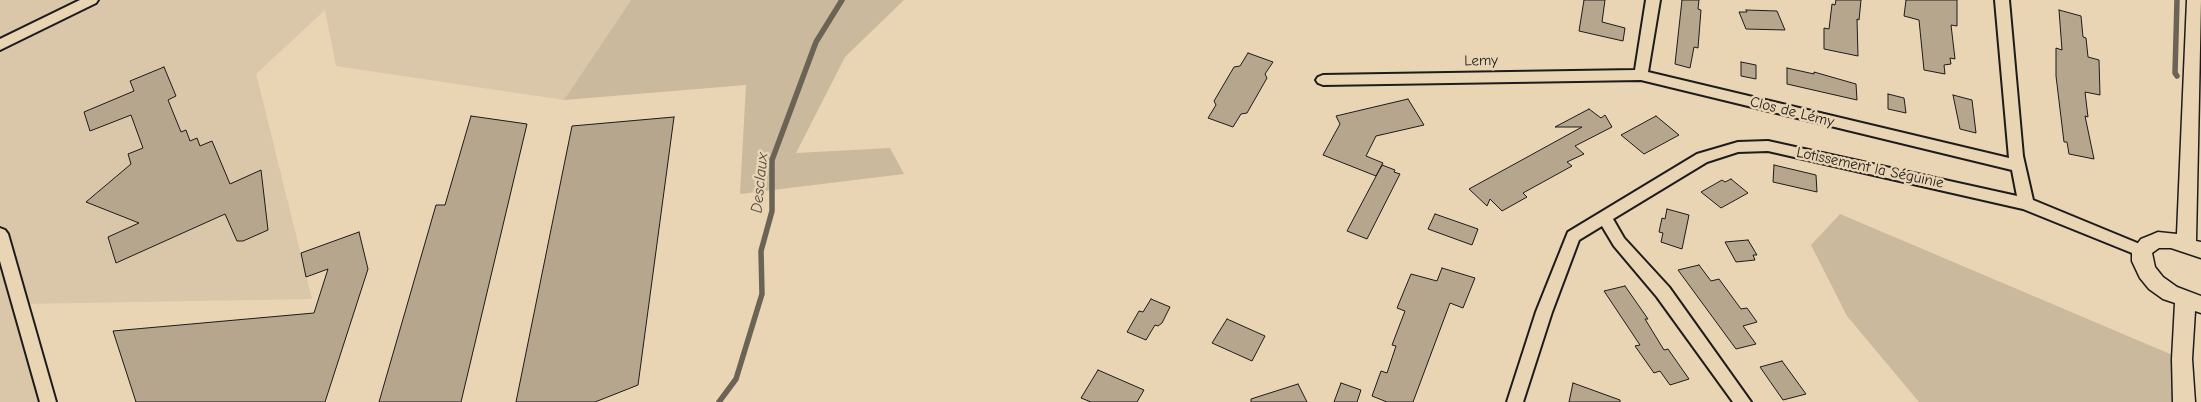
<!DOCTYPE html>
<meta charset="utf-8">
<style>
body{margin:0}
canvas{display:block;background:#e9d4b3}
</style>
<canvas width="2201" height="402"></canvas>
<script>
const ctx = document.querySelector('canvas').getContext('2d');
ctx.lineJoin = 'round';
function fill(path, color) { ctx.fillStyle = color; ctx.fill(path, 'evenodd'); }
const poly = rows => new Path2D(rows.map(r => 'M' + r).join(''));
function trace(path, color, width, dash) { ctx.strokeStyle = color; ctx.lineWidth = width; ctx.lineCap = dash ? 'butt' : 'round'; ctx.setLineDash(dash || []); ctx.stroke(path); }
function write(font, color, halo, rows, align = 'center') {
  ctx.font = font + ' "Comic Neue",sans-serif'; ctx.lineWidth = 5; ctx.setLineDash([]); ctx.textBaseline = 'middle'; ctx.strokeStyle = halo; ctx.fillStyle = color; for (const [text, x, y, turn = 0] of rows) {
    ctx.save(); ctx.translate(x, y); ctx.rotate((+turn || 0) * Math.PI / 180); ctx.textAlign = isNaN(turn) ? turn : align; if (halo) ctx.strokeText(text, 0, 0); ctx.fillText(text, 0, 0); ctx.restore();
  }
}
fill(poly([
 [0,0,631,0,564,100,336,66,325,10,256,74,312,299,20,304,50,402,0,402]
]), '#dac6a8');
fill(poly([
 [631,0,904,0,845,57,796,153,890,148,904,174,740,194,746,85,564,100],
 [1840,214,2182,359,2178,402,1919,402,1847,316,1811,245]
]), '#cbb99d');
trace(poly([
 [2177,0,2175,73,2177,76],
 [719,402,736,379,762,294,761,251,772,211,772,160,816,42,842,0]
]), '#6c6357', 5.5);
const building = poly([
 [1584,0,1605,0,1602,22,1625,28,1623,41,1579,31,1584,0],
 [1682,0,1699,0,1698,9,1701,10,1698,48,1694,47,1690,68,1675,64,1682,0],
 [1836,0,1861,0,1859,20,1857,19,1858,56,1824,49,1824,28,1829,29,1832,4,1835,5,1836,0],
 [1906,0,1957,0,1957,26,1951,25,1955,59,1950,58,1951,64,1944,65,1945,74,1924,70,1919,20,1904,16,1906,0],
 [1746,10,1777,11,1785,30,1746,29,1739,12,1747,12,1746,10],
 [2059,10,2081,16,2083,37,2086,38,2088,57,2099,60,2100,95,2085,92,2088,117,2085,116,2094,159,2069,154,2067,142,2064,142,2056,76,2056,48,2062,50,2059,10],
 [1248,53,1273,62,1265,74,1267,78,1247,113,1241,114,1233,127,1208,118,1216,105,1214,101,1234,67,1240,66,1248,53],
 [1741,62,1756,65,1756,79,1741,76,1741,62],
 [164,67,176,96,168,100,181,132,186,130,190,141,197,138,200,146,212,141,230,184,261,170,268,230,243,241,237,241,225,214,116,263,108,237,139,223,86,202,131,164,128,154,143,148,131,115,90,131,84,112,134,91,130,81,164,67],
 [1787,68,1814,74,1814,72,1856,84,1857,100,1787,84,1787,68],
 [1888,94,1904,98,1906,113,1888,109,1888,94],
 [1953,95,1972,100,1976,133,1960,129,1953,95],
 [1408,99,1424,125,1376,136,1366,156,1383,163,1376,176,1323,155,1340,124,1336,116,1408,99],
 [1589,109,1601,118,1605,115,1612,127,1575,146,1584,154,1567,162,1572,166,1523,193,1527,197,1502,211,1490,199,1487,206,1469,189,1582,127,1555,127,1589,109],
 [471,116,527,124,461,402,379,402,436,205,445,205,471,116],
 [1656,116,1679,135,1644,154,1621,135,1656,116],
 [674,117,638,385,595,402,516,402,572,126,674,117],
 [1382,165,1395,170,1394,172,1400,174,1367,239,1347,231,1382,165],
 [1774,165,1816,175,1817,192,1773,182,1774,165],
 [1731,179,1748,193,1721,208,1701,192,1722,180,1725,182,1731,179],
 [1667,209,1689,215,1682,249,1661,242,1663,233,1659,232,1662,218,1665,219,1667,209],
 [1435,214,1478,229,1472,245,1428,229,1435,214],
 [359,232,368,269,325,402,136,402,113,331,314,313,328,269,306,277,301,253,359,232],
 [1748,240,1757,255,1753,255,1755,260,1736,262,1725,242,1748,240],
 [1699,265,1711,281,1719,279,1741,309,1747,308,1757,322,1743,326,1756,344,1736,349,1678,270,1699,265],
 [1442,268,1475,278,1463,308,1450,303,1413,402,1387,402,1372,396,1381,371,1387,373,1396,346,1392,345,1405,311,1397,308,1411,274,1437,281,1442,268],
 [1625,286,1648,319,1645,319,1664,350,1668,349,1689,379,1670,385,1660,371,1654,373,1635,346,1640,345,1604,291,1625,286],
 [1151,299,1170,307,1162,323,1158,326,1155,325,1146,340,1127,332,1139,311,1143,312,1151,299],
 [1227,319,1265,336,1252,361,1212,343,1227,319],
 [1782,361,1806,394,1783,400,1760,367,1782,361],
 [1098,370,1144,390,1137,402,1091,402,1081,398,1098,370],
 [1341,383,1361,390,1357,402,1334,402,1341,383],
 [1573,383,1620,400,1620,402,1569,402,1573,383],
 [1298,384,1307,402,1251,402,1251,399,1298,384]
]);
fill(building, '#b6a68e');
trace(building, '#1c1c1c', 1);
const minor = poly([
 [80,0,98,0,96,3,0,50,0,39,80,0],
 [1646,0,1660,0,1648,72,2009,158,1995,0,2009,0,2023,156,2033,200,2147,247,2150,251,2147,255,2142,257,2023,209,1768,151,1738,152,1707,162,1613,219,1624,238,1669,287,1751,402,1733,402,1657,297,1614,246,1602,226,1579,240,1552,312,1523,402,1507,402,1536,312,1568,232,1697,154,1738,142,1768,141,2017,196,2012,170,1641,80,1323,85,1318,83,1316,80,1318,77,1323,75,1635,70,1646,0],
 [0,228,5,230,8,234,56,402,40,402,0,261,0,228]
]);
const tertiary = poly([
 [2187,0,2201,0,2196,241,2201,242,2201,258,2171,248,2159,248,2152,253,2155,267,2163,277,2177,287,2201,296,2201,313,2195,311,2192,359,2195,402,2173,402,2172,359,2175,303,2163,299,2149,289,2140,278,2132,261,2132,251,2141,239,2151,235,2158,232,2177,234,2187,0]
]);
trace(minor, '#1c1c1c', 4);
trace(tertiary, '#1c1c1c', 3);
fill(minor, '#e9d4b3');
fill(tertiary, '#e9d4b3');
write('15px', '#1c1c1c', '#e9d4b3', [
 ["Lemy",1481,61,-1],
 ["Clos de Lémy",1792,112,14],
 ["Lotissement la Séguinie",1870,168,12]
]);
write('italic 16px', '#4b453e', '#e9d4b3', [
 ["Desclaux",760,183,-84]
]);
</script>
